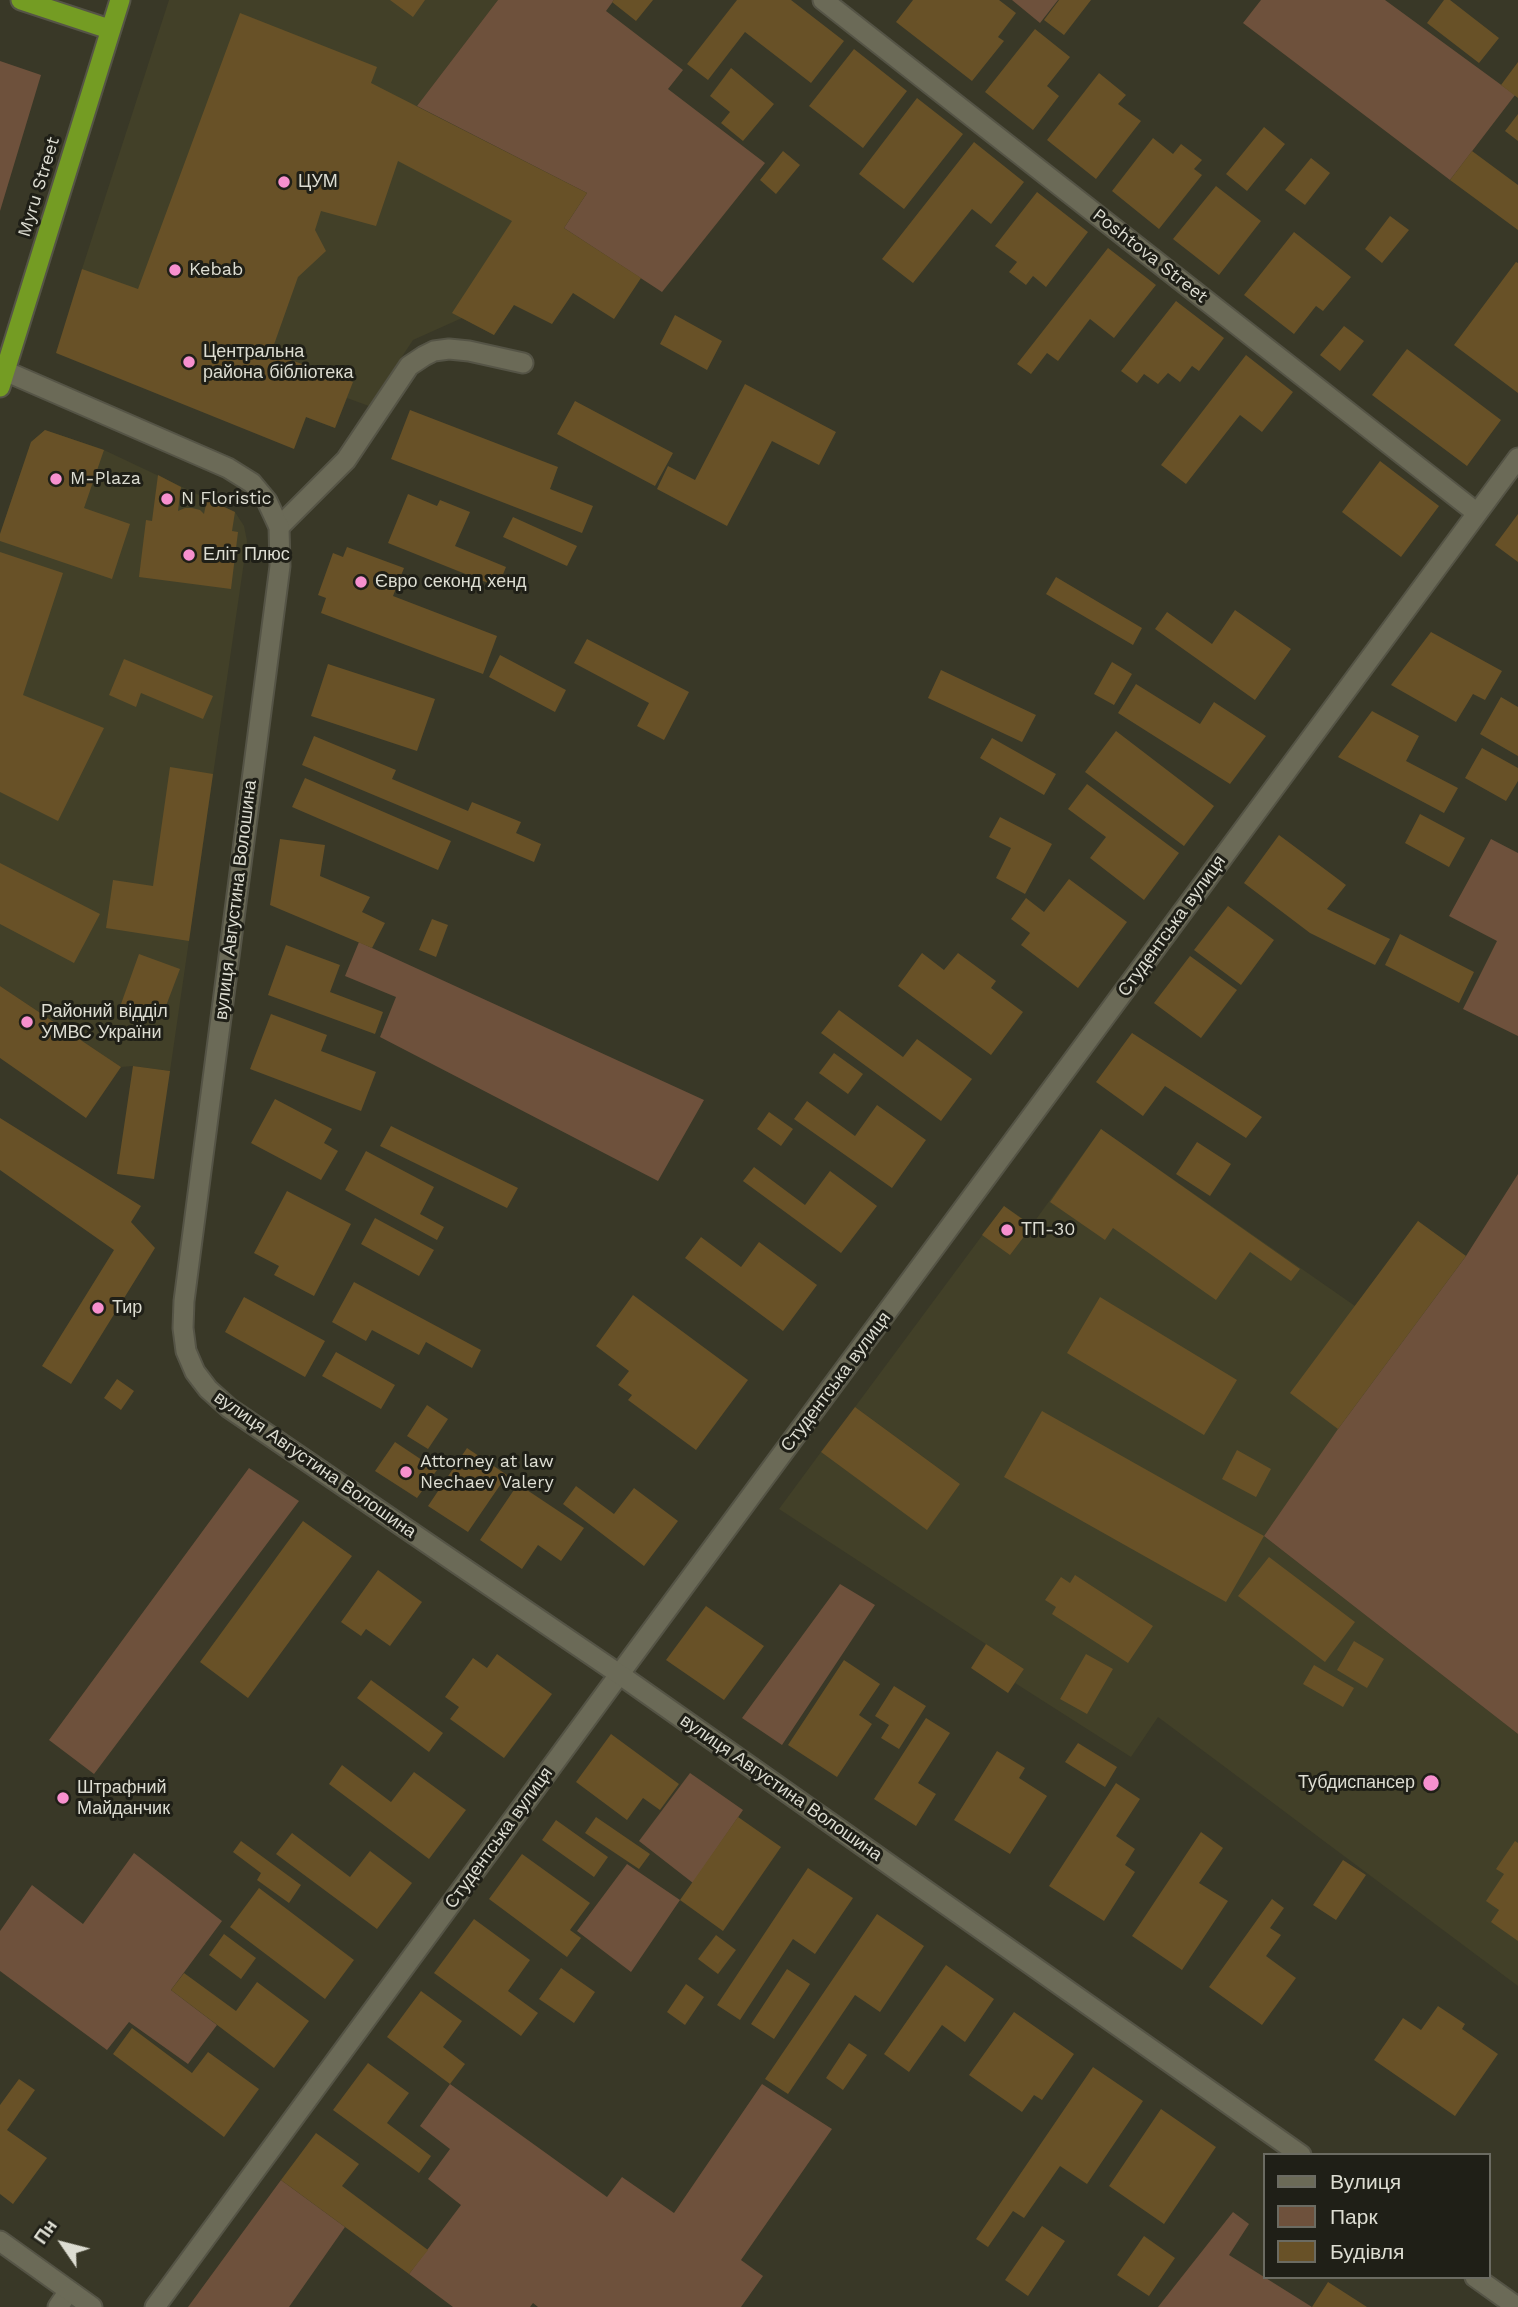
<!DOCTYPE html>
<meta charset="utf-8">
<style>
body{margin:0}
#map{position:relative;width:1518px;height:2307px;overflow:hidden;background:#393827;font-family:"Work Sans",sans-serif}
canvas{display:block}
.legend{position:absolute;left:1263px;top:2153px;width:228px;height:126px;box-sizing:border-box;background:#1f1f17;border:2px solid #6b6b62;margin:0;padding:9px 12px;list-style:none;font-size:21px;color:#ddddd2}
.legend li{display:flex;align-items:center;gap:14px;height:35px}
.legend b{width:35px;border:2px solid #6b6b62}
.north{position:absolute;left:28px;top:2209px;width:70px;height:70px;-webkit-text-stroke:5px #1f1f17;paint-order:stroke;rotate:305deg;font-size:19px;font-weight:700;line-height:28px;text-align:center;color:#ddddd2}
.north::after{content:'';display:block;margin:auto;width:24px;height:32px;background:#ddddd2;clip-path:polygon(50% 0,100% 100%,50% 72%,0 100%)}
</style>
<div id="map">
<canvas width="1518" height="2307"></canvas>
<ul class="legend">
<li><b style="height:9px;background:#6b6a57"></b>Вулиця</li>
<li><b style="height:19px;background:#6e513c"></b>Парк</li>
<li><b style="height:19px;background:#685127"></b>Будівля</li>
</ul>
<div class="north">Пн</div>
</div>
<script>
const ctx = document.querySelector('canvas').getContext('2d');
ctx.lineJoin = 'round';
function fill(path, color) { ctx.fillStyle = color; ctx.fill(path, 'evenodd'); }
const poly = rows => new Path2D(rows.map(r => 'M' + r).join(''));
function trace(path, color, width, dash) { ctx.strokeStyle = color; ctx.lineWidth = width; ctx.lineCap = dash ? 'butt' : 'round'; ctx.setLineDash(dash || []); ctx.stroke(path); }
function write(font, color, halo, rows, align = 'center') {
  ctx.font = font + ' "Work Sans",sans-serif'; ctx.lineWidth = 6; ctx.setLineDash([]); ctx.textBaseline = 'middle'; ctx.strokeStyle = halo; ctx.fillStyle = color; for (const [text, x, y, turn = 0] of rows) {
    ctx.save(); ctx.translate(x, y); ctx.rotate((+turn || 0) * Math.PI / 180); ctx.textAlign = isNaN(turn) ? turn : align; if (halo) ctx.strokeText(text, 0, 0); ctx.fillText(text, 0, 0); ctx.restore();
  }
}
fill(poly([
 [169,0,498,0,417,106,587,193,494,335,462,318,413,340,369,406,347,398,335,428,306,417,294,449,82,269],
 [45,430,104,450,235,512,244,526,247,541,170,1071,133,1066,121,1067,0,986,0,534,31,442],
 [1101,1129,1355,1306,1418,1221,1466,1256,1264,1536,1518,1734,1518,1986,1158,1717,1131,1757,1015,1683,1024,1669,779,1509,821,1452,927,1529,960,1484,855,1407,1004,1206,1032,1225]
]), '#424028');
fill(poly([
 [498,0,614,0,606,11,683,70,668,89,765,163,662,292,564,228,587,193,417,106],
 [1012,0,1058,0,1040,23],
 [1261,0,1385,0,1515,95,1450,180,1243,23],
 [0,61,41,75,0,211],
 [1491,839,1518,853,1518,1036,1463,1009,1497,941,1449,916],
 [359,942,704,1100,658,1181,380,1037,396,997,345,976],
 [1518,1174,1518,1734,1264,1536,1338,1429,1466,1256],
 [249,1468,299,1501,94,1774,49,1740],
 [840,1584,875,1605,782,1745,742,1718],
 [690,1773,743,1810,693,1883,639,1841],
 [134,1853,222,1921,171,1990,217,2025,188,2064,129,2022,107,2050,0,1971,0,1931,32,1885,83,1924],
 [627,1864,680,1900,631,1972,577,1931],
 [450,2084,607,2197,622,2177,674,2213,762,2084,832,2129,741,2260,763,2276,741,2307,538,2307,533,2303,530,2307,453,2307,409,2274,461,2205,428,2179,450,2149,420,2126],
 [281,2180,345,2227,289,2307,188,2307],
 [1233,2212,1249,2224,1229,2255,1312,2307,1158,2307]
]), '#6e513c');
fill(poly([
 [390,0,425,0,413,17],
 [614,0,653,0,636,21,612,2],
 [737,0,791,0,844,41,811,83,745,32,708,80,687,64],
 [913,0,999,0,1016,13,998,37,1004,41,972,81,896,22],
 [1059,0,1091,0,1064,35,1044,20],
 [1444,0,1450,0,1499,38,1479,63,1427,23],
 [240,13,377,67,371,83,587,193,564,228,641,278,614,319,573,293,552,324,514,305,494,335,452,313,512,221,398,161,376,226,321,211,315,230,326,251,298,277,271,353,353,382,335,428,306,417,294,449,56,353,82,269,138,289],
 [1035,29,1070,57,1047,86,1059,96,1033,130,985,92],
 [854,49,907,91,863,148,809,106],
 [1518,62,1518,98,1501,85],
 [731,68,774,104,743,141,721,123,730,112,710,96],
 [1099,73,1126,95,1118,104,1141,121,1096,179,1047,140],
 [917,98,963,134,904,209,859,174],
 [1518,114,1518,141,1505,131],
 [1264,127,1285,144,1247,191,1226,174],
 [1153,138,1173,154,1181,144,1202,160,1194,169,1202,175,1159,229,1112,191],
 [974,142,1024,182,991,224,972,209,913,283,882,259],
 [783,151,800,165,776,194,760,180],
 [1472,151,1518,185,1518,230,1450,180],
 [1311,158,1330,173,1305,205,1285,190],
 [1216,186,1261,221,1219,275,1173,239],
 [1037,192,1088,232,1046,287,1033,276,1026,285,1009,272,1017,262,995,246],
 [1390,216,1409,230,1382,263,1365,249],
 [1294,232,1351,277,1323,311,1316,306,1294,334,1244,295],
 [1108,248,1156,285,1114,338,1090,319,1058,361,1047,353,1031,374,1017,364],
 [1516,262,1518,263,1518,393,1454,345],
 [1176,301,1224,338,1199,371,1192,366,1180,382,1168,373,1158,384,1144,374,1137,383,1121,371],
 [675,315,722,341,707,370,660,344],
 [1344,326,1364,341,1340,371,1320,355],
 [1407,349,1501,420,1467,466,1372,395],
 [1246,355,1293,392,1262,432,1240,415,1186,484,1161,465],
 [745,384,836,432,819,465,772,441,727,526,657,489,668,466,695,480],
 [575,401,673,453,655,486,557,434],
 [410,410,558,467,550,489,593,506,582,533,391,459],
 [45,430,104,450,84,508,130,524,112,579,0,541,0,534,31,442],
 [1380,461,1439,506,1401,557,1342,512],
 [158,475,181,487,178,511,185,508,192,508,200,510,204,514,207,499,235,512,232,531,238,532,231,589,139,577,146,520,152,521],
 [408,494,437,506,440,500,470,512,455,546,506,567,498,587,388,543],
 [1518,514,1518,562,1495,545],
 [513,517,577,546,567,566,503,537],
 [347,547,404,568,393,596,497,636,483,674,321,613,326,598,318,595,333,553,343,557],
 [0,552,63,573,23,695,104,728,58,821,0,792],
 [1056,577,1142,628,1133,645,1046,594],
 [1235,610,1291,649,1255,700,1155,629,1167,612,1212,644],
 [1431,632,1502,671,1485,700,1473,694,1456,722,1391,685],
 [587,639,689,692,664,740,637,726,649,703,574,663],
 [500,655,566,690,555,712,489,677],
 [124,659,213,696,203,719,141,693,136,707,109,695],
 [1112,662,1132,674,1114,705,1094,694],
 [328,664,435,699,417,751,311,716],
 [941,670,1036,715,1022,742,928,698],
 [1136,684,1200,724,1214,702,1266,736,1230,784,1118,713],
 [1501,697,1518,707,1518,756,1480,734],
 [1372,711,1419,736,1406,761,1458,788,1444,813,1338,757],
 [1116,731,1214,806,1184,846,1085,772],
 [314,736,396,770,392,779,468,811,472,802,521,822,516,833,541,844,534,862,302,765],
 [992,738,1056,774,1044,795,980,758],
 [1482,748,1518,768,1518,781,1506,801,1465,778],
 [170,767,213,774,189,941,106,928,113,880,153,886],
 [305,778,451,841,438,870,292,807],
 [1087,784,1179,853,1144,900,1090,858,1106,837,1068,809],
 [1420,814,1465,838,1449,867,1405,843],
 [1000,817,1052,844,1025,894,996,878,1011,848,989,837],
 [1279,835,1346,885,1327,909,1390,939,1375,965,1310,933,1244,883],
 [280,839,325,845,320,876,370,897,362,912,385,923,372,948,270,905],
 [0,863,100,914,74,963,0,924],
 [1069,879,1127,922,1078,988,1021,945,1030,933,1011,919,1026,898,1044,912],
 [1228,906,1274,940,1241,985,1194,950],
 [432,919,448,925,436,957,419,950],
 [1400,934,1474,972,1459,1003,1385,965],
 [286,945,340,965,330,992,383,1012,375,1034,268,995],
 [922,953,944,970,958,953,996,981,991,988,1023,1012,991,1055,898,986],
 [139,954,180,969,161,1019,121,1004],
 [1190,956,1237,990,1201,1038,1154,1003],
 [0,986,121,1067,86,1118,0,1058],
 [839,1010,903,1057,917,1039,972,1079,941,1121,821,1033],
 [271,1014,327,1035,321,1051,376,1072,361,1111,250,1069],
 [1132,1033,1262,1117,1246,1138,1165,1086,1143,1116,1096,1082],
 [834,1053,863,1074,848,1094,819,1073],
 [133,1066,170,1071,154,1179,117,1174],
 [275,1099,332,1129,324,1143,338,1151,321,1180,251,1143],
 [807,1101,855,1136,877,1105,926,1140,892,1188,794,1119],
 [769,1112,793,1129,781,1146,757,1129],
 [0,1118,141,1206,131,1222,155,1248,71,1384,42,1366,114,1250,0,1170],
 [391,1126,518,1188,507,1208,380,1146],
 [1101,1129,1300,1269,1291,1281,1250,1252,1216,1300,1113,1228,1105,1240,1050,1202],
 [1197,1142,1231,1164,1210,1196,1176,1174],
 [366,1151,434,1187,420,1214,444,1227,437,1240,345,1190],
 [754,1167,805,1205,830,1171,877,1206,841,1253,743,1181],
 [287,1191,351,1224,314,1296,274,1275,279,1266,254,1253],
 [1004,1206,1032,1226,1010,1255,982,1235],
 [375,1218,434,1250,419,1276,361,1244],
 [1418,1221,1466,1256,1338,1429,1290,1393],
 [701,1237,741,1267,759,1242,817,1285,783,1331,685,1258],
 [354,1282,481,1350,472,1368,426,1342,419,1355,372,1330,366,1341,332,1322],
 [633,1295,748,1380,696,1450,628,1400,632,1395,618,1385,629,1371,596,1346],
 [244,1297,325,1341,305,1377,225,1332],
 [1100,1297,1237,1380,1204,1435,1067,1353],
 [336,1352,395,1385,381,1409,322,1376],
 [117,1379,134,1391,121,1410,104,1398],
 [427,1405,448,1419,428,1449,407,1436],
 [855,1407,960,1484,927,1530,821,1452],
 [1042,1411,1264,1536,1226,1602,1004,1477],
 [395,1442,437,1470,417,1498,375,1471],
 [467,1448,507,1475,468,1532,428,1506],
 [1237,1450,1271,1469,1256,1497,1222,1479],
 [518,1484,584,1528,561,1561,538,1545,522,1569,480,1540],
 [576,1486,614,1514,634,1488,678,1521,644,1566,563,1504],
 [303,1521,352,1556,248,1698,200,1662],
 [1269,1557,1355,1622,1325,1662,1238,1596],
 [378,1570,422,1602,390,1646,366,1629,361,1636,341,1622],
 [1075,1575,1153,1626,1128,1663,1052,1614,1056,1607,1045,1600,1061,1577,1070,1583],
 [706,1606,764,1646,724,1700,666,1660],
 [1354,1641,1384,1659,1367,1688,1337,1670],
 [986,1644,1024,1669,1008,1693,971,1668],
 [497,1654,552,1694,504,1758,450,1719,459,1707,445,1697,473,1658,487,1668],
 [1086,1654,1113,1669,1087,1714,1060,1699],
 [844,1660,880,1684,859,1715,872,1724,837,1777,788,1745],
 [1314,1665,1354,1688,1343,1707,1303,1684],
 [371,1680,443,1733,429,1752,357,1698],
 [894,1686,926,1706,899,1749,881,1738,889,1725,875,1716],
 [926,1718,950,1733,918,1783,936,1794,916,1826,874,1799],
 [611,1734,679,1784,660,1810,643,1798,627,1820,576,1782],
 [1078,1743,1117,1767,1105,1787,1065,1762],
 [997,1751,1025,1768,1019,1778,1047,1796,1010,1854,954,1820],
 [342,1765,391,1802,414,1772,466,1810,429,1859,329,1784],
 [1116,1783,1140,1799,1116,1836,1135,1849,1125,1865,1135,1872,1104,1921,1049,1886],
 [596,1817,650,1854,639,1869,585,1833],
 [738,1817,781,1847,723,1931,680,1900],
 [556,1820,608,1857,594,1877,542,1840],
 [1201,1832,1223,1848,1199,1883,1228,1901,1182,1970,1132,1936],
 [292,1833,350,1877,370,1851,412,1883,377,1929,276,1854],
 [241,1841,301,1885,289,1903,257,1880,261,1873,233,1852],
 [1515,1841,1518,1843,1518,1941,1491,1922,1499,1910,1486,1901,1504,1874,1496,1869],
 [522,1854,590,1903,570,1930,581,1938,567,1957,489,1899],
 [1343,1860,1366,1875,1336,1920,1313,1905],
 [808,1868,853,1898,815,1954,793,1939,740,2020,717,2005],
 [259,1888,354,1960,325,1999,230,1927],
 [1272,1899,1284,1908,1270,1928,1281,1935,1266,1956,1296,1978,1262,2025,1209,1987],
 [877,1914,924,1946,880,2012,855,1995,788,2094,765,2079],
 [474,1919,530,1960,508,1991,538,2013,521,2036,434,1973],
 [224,1934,256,1958,241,1979,209,1955],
 [716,1935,736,1950,718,1974,698,1959],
 [946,1965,994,1999,965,2042,942,2025,909,2072,884,2054],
 [561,1968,595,1992,574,2023,539,1999],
 [787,1969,810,1984,774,2039,751,2024],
 [184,1973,236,2011,257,1982,309,2021,274,2068,171,1990],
 [686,1984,704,1997,685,2025,667,2012],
 [421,1991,462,2021,443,2047,465,2064,450,2084,387,2037],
 [1438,2006,1465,2024,1462,2029,1498,2054,1455,2116,1374,2060,1403,2018,1421,2030],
 [1014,2012,1074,2054,1042,2100,1034,2095,1022,2112,969,2075],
 [132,2028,192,2073,208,2052,259,2089,224,2137,113,2054],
 [849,2043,867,2055,843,2090,826,2078],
 [368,2063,409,2093,387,2123,431,2156,419,2173,333,2110],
 [1093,2067,1143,2101,1087,2184,1060,2166,1024,2218,1013,2211,988,2247,976,2239],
 [19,2079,35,2090,7,2130,47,2158,13,2204,0,2194,0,2105],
 [1161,2109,1216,2147,1164,2224,1109,2186],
 [316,2133,359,2164,342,2186,428,2250,409,2274,281,2180],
 [1042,2226,1065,2241,1028,2296,1005,2280],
 [1144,2236,1175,2258,1149,2296,1117,2275],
 [1328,2282,1367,2307,1312,2307]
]), '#685127');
const service = poly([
 [279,527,346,460,409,366,424,356,434,351,449,349,469,351,523,363],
 [58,2307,69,2291]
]);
const minor = poly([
 [823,0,1477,513],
 [0,2241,92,2307],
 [155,2307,635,1653,1518,458]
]);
const tertiary = poly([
 [5,371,228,468,252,483,267,501,279,527,280,566,184,1301,183,1328,186,1351,195,1372,208,1389,229,1408,619,1674,1301,2155],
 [1475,2277,1517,2307]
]);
const trunk = poly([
 [21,0,109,29],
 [0,387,120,0]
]);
trace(service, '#555446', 23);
trace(minor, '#555446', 23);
trace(tertiary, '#555446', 23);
trace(trunk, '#555446', 23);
trace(service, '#6b6a57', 19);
trace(minor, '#6b6a57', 19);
trace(tertiary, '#6b6a57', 19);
trace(trunk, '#749c23', 19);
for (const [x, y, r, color] of [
 [284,182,7,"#f790ce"],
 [175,270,7,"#f790ce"],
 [189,362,7,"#f790ce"],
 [56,479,7,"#f790ce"],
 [167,499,7,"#f790ce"],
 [189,555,7,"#f790ce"],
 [361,582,7,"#f790ce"],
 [27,1022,7,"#f790ce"],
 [1007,1230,7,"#f790ce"],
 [98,1308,7,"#f790ce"],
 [406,1472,7,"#f790ce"],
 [1431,1783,9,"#f790ce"],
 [63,1798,7,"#f790ce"]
]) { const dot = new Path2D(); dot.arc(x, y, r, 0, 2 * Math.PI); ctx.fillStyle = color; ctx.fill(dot); trace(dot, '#1f1f17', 2.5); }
write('18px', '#ddddd2', '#1f1f17', [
 ["ЦУМ",298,182],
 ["Kebab",189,270],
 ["Центральна",203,352],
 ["района бібліотека",203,373],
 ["M-Plaza",70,479],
 ["N Floristic",181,499],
 ["Еліт Плюс",203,555],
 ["Євро секонд хенд",375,582],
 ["Районий відділ",41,1012],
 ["УМВС України",41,1033],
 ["ТП-30",1021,1230],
 ["Тир",112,1308],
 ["Attorney at law",420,1462],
 ["Nechaev Valery",420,1483],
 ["Тубдиспансер",1415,1783,"right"],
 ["Штрафний",77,1788],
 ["Майданчик",77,1809]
], 'left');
write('18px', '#ddddd2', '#1f1f17', [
 ["Myru Street",39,187,-73],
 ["Poshtova Street",1150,256,38],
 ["вулиця Августина Волошина",236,900,-83],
 ["Студентська вулиця",1172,926,-54],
 ["Студентська вулиця",836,1382,-53],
 ["вулиця Августина Волошина",315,1465,35],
 ["вулиця Августина Волошина",781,1788,35],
 ["Студентська вулиця",499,1838,-54]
]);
</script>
